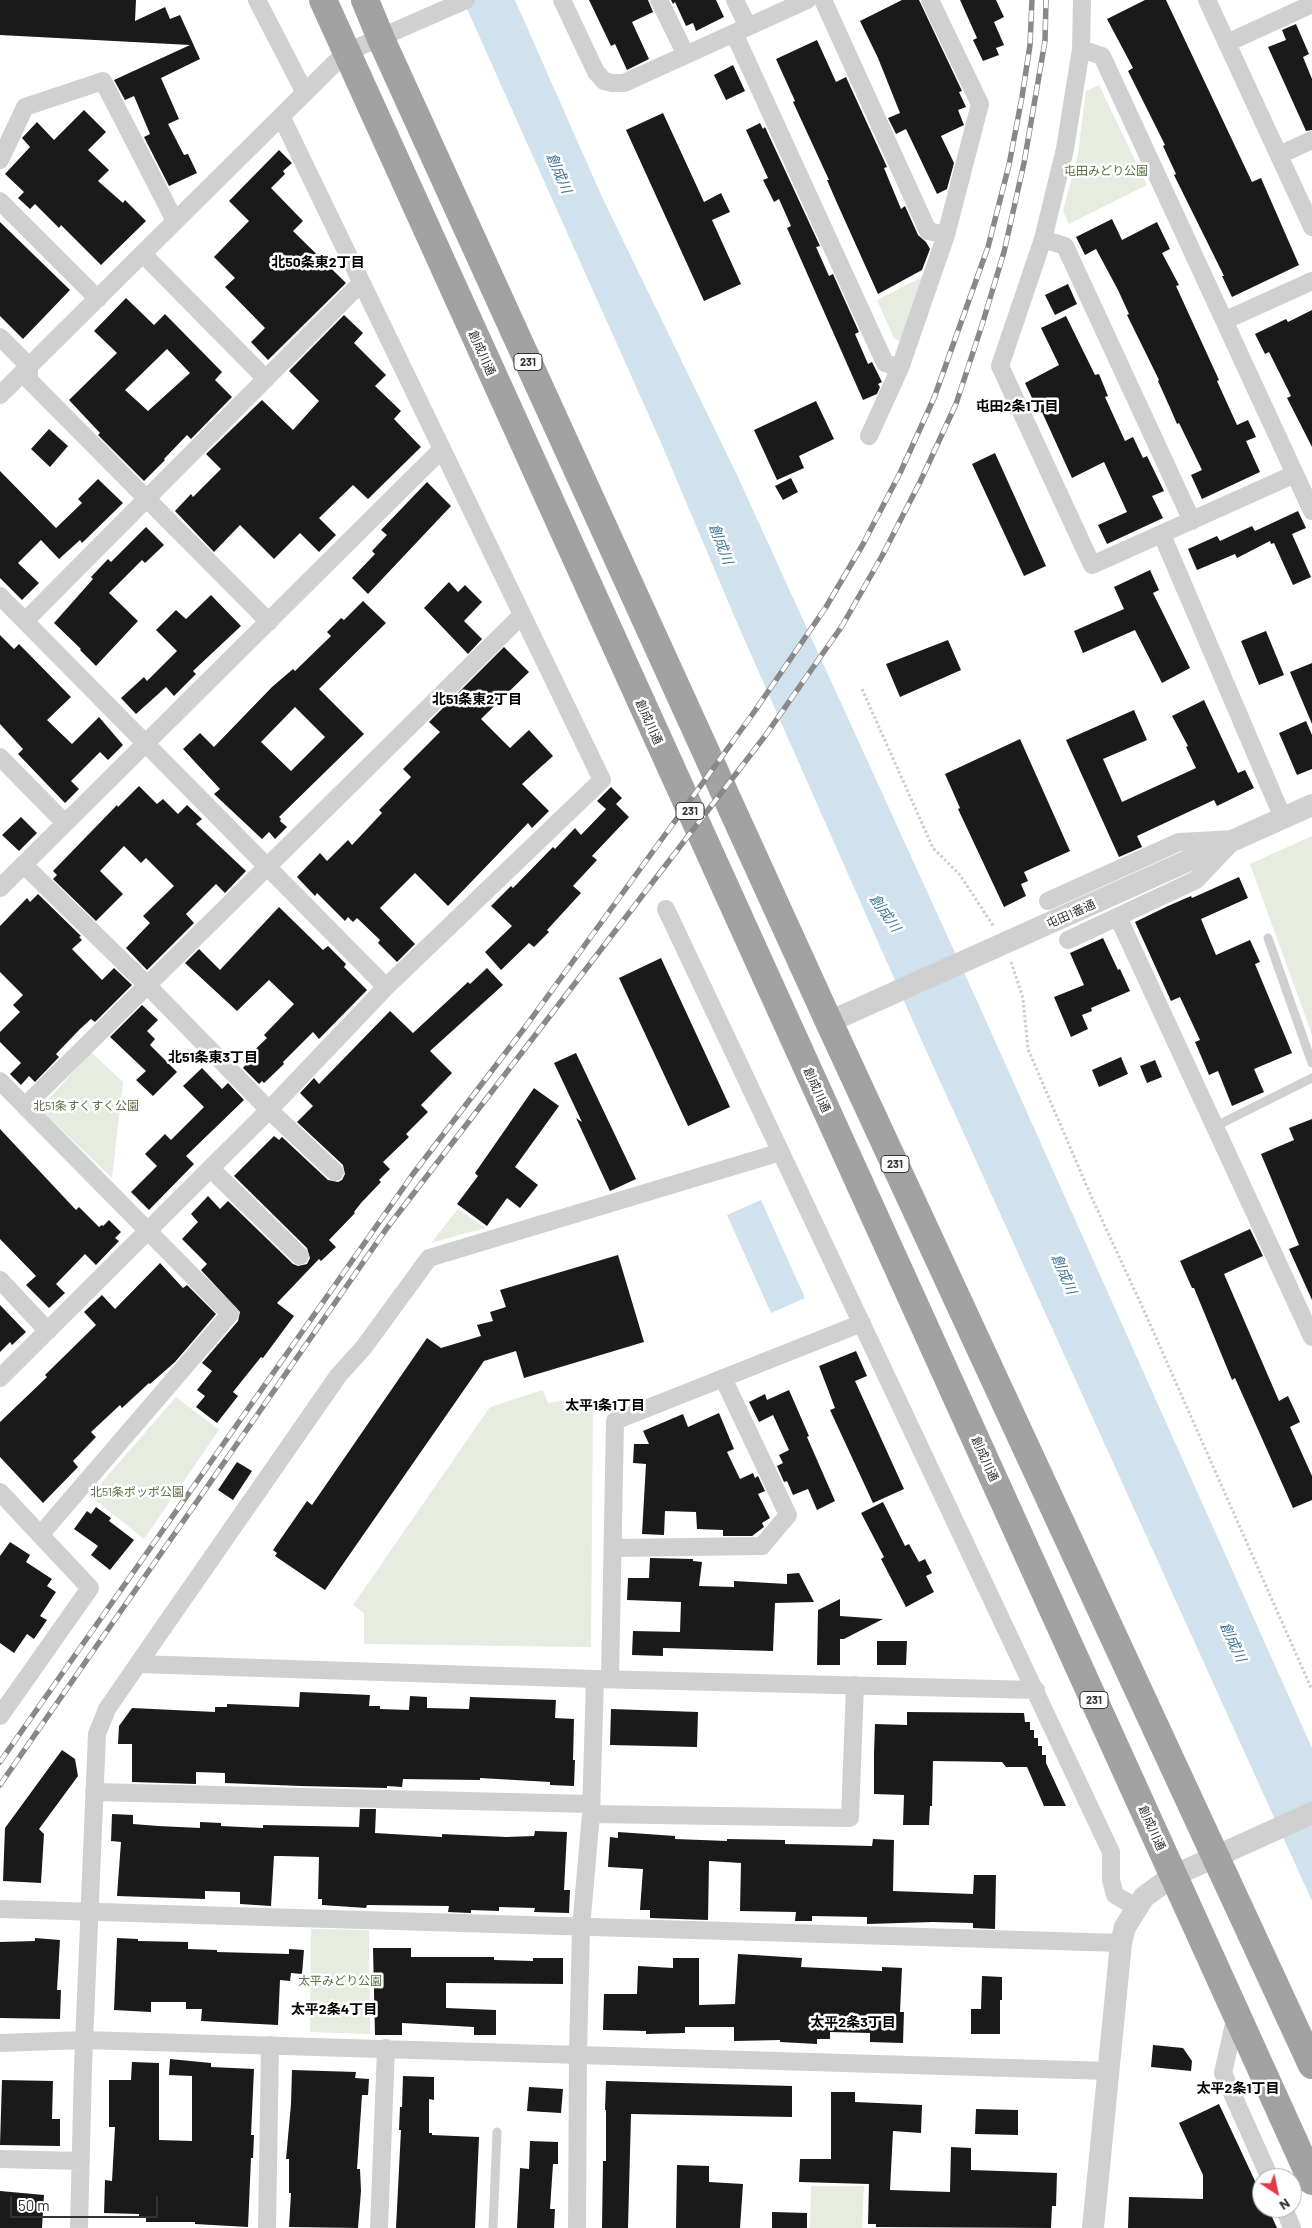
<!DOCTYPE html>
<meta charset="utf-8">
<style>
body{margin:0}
#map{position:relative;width:1312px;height:2228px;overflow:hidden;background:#fff;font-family:Barlow,sans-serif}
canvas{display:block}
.north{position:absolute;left:1252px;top:2168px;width:50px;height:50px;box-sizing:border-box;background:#fff;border:1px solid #adadad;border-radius:50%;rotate:146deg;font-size:14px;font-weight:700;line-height:20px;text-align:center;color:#333}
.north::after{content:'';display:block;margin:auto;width:18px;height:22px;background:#e63946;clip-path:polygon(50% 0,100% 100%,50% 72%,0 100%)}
.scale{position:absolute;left:10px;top:2196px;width:148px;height:22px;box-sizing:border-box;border:2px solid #333;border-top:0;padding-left:6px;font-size:15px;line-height:18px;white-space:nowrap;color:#333;-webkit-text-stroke:4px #fff;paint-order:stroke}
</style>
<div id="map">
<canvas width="1312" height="2228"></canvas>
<div class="north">N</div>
<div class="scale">50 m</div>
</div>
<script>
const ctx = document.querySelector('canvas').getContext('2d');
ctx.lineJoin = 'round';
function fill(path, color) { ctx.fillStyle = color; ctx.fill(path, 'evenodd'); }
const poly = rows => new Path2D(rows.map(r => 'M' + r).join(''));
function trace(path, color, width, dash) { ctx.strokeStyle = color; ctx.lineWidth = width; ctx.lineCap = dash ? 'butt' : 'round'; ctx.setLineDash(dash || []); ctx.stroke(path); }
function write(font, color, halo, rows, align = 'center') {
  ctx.font = font + ' Barlow,"Noto Sans JP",sans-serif'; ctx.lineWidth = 5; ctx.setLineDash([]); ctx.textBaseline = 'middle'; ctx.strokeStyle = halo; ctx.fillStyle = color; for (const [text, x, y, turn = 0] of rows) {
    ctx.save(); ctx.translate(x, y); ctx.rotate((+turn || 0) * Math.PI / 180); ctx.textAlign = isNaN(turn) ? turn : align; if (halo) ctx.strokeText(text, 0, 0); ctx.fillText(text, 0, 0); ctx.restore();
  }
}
fill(poly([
 [1099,85,1147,185,1069,224,1063,211,1078,153,1086,91],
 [926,275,903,344,894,338,877,300],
 [1312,836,1312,1035,1250,864],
 [91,1052,123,1082,112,1178,45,1114,45,1103],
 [458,1209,485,1228,431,1243],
 [543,1390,548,1403,593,1396,591,1647,364,1644,364,1613,353,1605,490,1407],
 [176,1397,219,1430,144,1539,90,1496],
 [311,1929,369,1930,370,2034,310,2032],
 [811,2186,864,2186,862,2228,810,2228]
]), '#e6ecdf');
fill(poly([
 [463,0,515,0,602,197,737,475,982,1012,1312,1748,1312,1901,920,1037,738,625,659,438],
 [761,1200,805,1298,771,1313,727,1215]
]), '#cfe2ee');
fill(poly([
 [0,0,136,0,135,21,165,7,170,19,180,15,200,59,161,78,179,119,168,124,184,155,188,154,197,173,169,186,144,137,150,134,134,96,125,100,114,80,190,45,0,35],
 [589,0,648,0,653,12,632,22,649,59,627,70,615,44,611,46],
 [671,0,716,0,724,17,696,31,693,23,686,26,675,2,673,4],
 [902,0,919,0,962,91,959,92,966,107,958,110,964,125,941,136,954,163,947,189,937,194,906,129,896,134,888,118,900,113,878,58,860,21],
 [960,0,996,0,1004,17,994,22,1004,45,996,48,999,55,983,61,973,40,977,38],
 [1145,0,1166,0,1252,182,1261,178,1299,265,1232,297,1222,276,1224,276,1174,175,1176,174,1163,146,1165,145,1128,71,1133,68,1107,19],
 [1296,24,1309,54,1303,57,1312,79,1312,130,1306,131,1268,47,1286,40,1282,30],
 [817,40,836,82,846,77,887,167,884,168,901,209,905,206,918,235,926,242,930,249,922,270,878,294,837,203,827,180,829,180,793,102,795,101,776,59],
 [733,65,745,91,726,100,714,75],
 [84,110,106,132,88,150,109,170,98,181,123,203,125,200,146,221,101,265,61,225,59,228,35,204,30,209,18,198,24,192,5,174,30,147,22,138,37,122,54,140],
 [663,113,704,202,721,193,730,212,712,220,741,284,704,301,626,130],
 [760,123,763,129,765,127,820,246,816,247,829,276,833,274,859,332,855,334,868,364,872,362,882,382,878,384,880,387,877,394,863,400,787,228,791,226,779,199,774,202,763,180,768,178,746,130],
 [279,150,292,163,283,171,285,174,271,188,303,221,293,231,346,283,268,360,251,342,265,328,225,287,235,278,214,257,249,221,229,201],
 [1112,219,1122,240,1157,222,1170,249,1162,253,1179,285,1176,286,1219,380,1217,381,1237,425,1248,420,1256,437,1246,441,1260,472,1202,499,1191,475,1202,470,1179,423,1177,424,1171,410,1158,381,1159,380,1127,315,1129,314,1118,290,1096,249,1085,255,1076,237],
 [0,222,70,290,23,339,0,316],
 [1068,284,1077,304,1055,315,1045,295],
 [126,298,154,325,165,314,222,372,215,380,232,397,191,439,187,435,164,459,165,460,144,481,98,435,100,433,69,400,117,353,94,331],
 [167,349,190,373,148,411,125,390],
 [1312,310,1312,447,1287,398,1291,396,1269,352,1265,354,1255,334,1286,319,1288,322],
 [344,315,363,333,354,343,386,375,375,386,401,411,394,419,421,447,368,499,353,485,319,518,336,535,319,552,300,533,274,559,240,525,214,552,175,511,191,494,193,497,221,469,206,454,262,400,293,430,319,401,289,371],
 [1066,316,1095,375,1099,374,1108,396,1105,397,1125,441,1133,437,1143,458,1147,456,1164,491,1152,496,1163,518,1107,544,1098,525,1127,512,1104,462,1072,478,1042,412,1039,413,1025,383,1059,365,1041,328],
 [816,401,834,439,799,456,804,468,777,480,754,430],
 [49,429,68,446,50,467,31,449],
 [995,453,1046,566,1024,576,972,464],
 [0,471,56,528,82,503,78,499,98,479,123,503,82,543,80,540,59,559,41,540,18,563,39,583,22,600,0,578],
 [791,478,798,492,783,500,775,486],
 [427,482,451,506,368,594,352,578,375,554,372,551,387,535,381,530],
 [1298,511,1306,528,1292,534,1311,577,1293,585,1274,543,1271,544,1270,541,1237,558,1235,554,1197,570,1188,549,1217,536,1220,541,1252,526,1255,531],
 [146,527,164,545,145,563,142,560,109,593,138,621,96,666,80,650,81,649,54,623,93,579,91,577,108,559,111,562],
 [1150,570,1159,590,1153,593,1190,668,1162,683,1135,630,1083,653,1074,631,1124,609,1114,587],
 [449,582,458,592,465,585,482,602,464,621,482,639,468,654,424,608],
 [211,595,241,626,193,671,196,674,174,696,166,687,136,714,121,698,144,677,147,681,177,651,156,630,176,610,186,619],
 [363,601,386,623,319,689,364,734,279,817,281,819,280,821,287,827,275,839,269,832,262,839,214,794,220,789,183,749,200,733,214,747,272,687,293,669,295,671,331,636,327,632,341,618,344,620],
 [295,707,325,737,291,771,261,742],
 [1266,631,1284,675,1259,685,1241,641],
 [0,635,14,649,19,644,71,697,47,720,72,744,99,717,123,745,108,760,100,752,71,781,79,789,65,803,18,754,23,749,0,724],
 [948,640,961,670,900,697,886,664],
 [504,647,529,672,481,719,510,748,529,730,553,756,522,784,549,811,532,828,528,823,448,906,415,873,380,908,415,944,397,962,378,943,380,940,357,918,353,922,348,917,345,921,317,893,315,896,297,877,320,853,327,861,348,840,352,845,382,813,379,810,411,777,403,769,440,732,429,722],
 [1312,663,1312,724,1290,672],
 [1204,700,1238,773,1245,770,1254,788,1217,806,1214,800,1137,836,1142,847,1119,857,1066,740,1134,710,1147,740,1103,759,1122,802,1196,768,1186,747,1188,746,1172,716],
 [1306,721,1312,735,1312,769,1297,775,1279,733],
 [1020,739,1070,851,1024,872,1028,881,1021,884,1026,896,1004,907,958,809,960,808,945,774],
 [139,786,157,804,163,799,178,814,187,805,202,819,196,824,246,871,225,893,216,884,186,914,194,923,147,970,126,948,150,923,143,916,174,886,146,858,141,863,124,846,100,871,123,894,96,921,53,879,57,875,53,871,117,805,118,807],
 [611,787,622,798,616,804,629,817,592,856,597,860,573,886,581,893,547,930,549,932,534,947,529,943,501,970,485,952,512,926,491,906,511,886,513,888,553,847,555,849,575,828,581,835,606,809,597,801],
 [21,817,37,833,19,851,2,835],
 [1239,877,1248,898,1201,919,1216,955,1250,940,1260,962,1255,964,1292,1053,1254,1069,1264,1092,1232,1106,1218,1071,1209,1075,1195,1042,1200,1040,1180,997,1171,1001,1135,922,1168,906,1191,896,1192,898],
 [38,894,81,936,79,937,82,940,72,949,102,980,114,968,132,985,95,1022,91,1019,80,1029,56,1054,59,1057,35,1082,29,1076,21,1085,10,1074,21,1063,0,1042,0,1032,20,1012,13,1005,23,995,0,972,0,926,27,898,30,902],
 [279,907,323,950,328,946,346,964,344,967,367,990,319,1039,313,1032,283,1062,284,1064,264,1083,262,1081,259,1084,243,1068,246,1064,243,1061,267,1038,264,1035,294,1004,269,980,237,1011,185,963,199,949,220,970],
 [1103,938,1118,970,1120,969,1130,991,1091,1008,1092,1011,1082,1015,1088,1029,1071,1037,1054,997,1084,985,1070,953],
 [661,958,730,1107,688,1126,619,978],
 [487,968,503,985,430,1051,452,1073,421,1105,428,1112,406,1134,409,1137,383,1162,390,1169,379,1180,381,1182,361,1203,354,1212,355,1213,329,1240,336,1247,321,1261,319,1259,277,1303,294,1316,263,1358,261,1357,233,1392,238,1396,217,1423,196,1407,205,1396,197,1390,212,1371,202,1363,238,1321,240,1312,201,1270,207,1264,182,1239,198,1222,191,1214,208,1196,220,1209,228,1201,293,1264,298,1266,307,1264,310,1258,307,1248,234,1176,274,1136,279,1140,282,1137,328,1180,338,1182,342,1180,345,1174,343,1165,297,1122,313,1106,300,1093,314,1078,319,1084,390,1011,413,1033,468,982,470,984],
 [142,1005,158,1020,147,1031,155,1039,150,1045,177,1072,153,1096,136,1080,146,1071,110,1037],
 [576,1053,636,1179,610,1191,576,1118,582,1122,554,1063],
 [1121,1057,1128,1074,1099,1087,1092,1070],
 [1155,1060,1162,1077,1147,1083,1140,1066],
 [202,1068,222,1089,228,1083,244,1100,186,1156,194,1164,149,1210,131,1192,157,1166,145,1154,165,1134,171,1140,204,1107,183,1086],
 [534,1088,559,1106,515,1167,538,1185,520,1208,507,1198,487,1226,457,1204,478,1176,475,1173],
 [1312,1119,1312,1300,1289,1249,1299,1245,1261,1154,1294,1140,1289,1128],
 [0,1129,76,1210,79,1207,99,1227,102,1225,103,1226,109,1220,121,1232,115,1238,119,1241,96,1265,85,1254,56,1284,65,1293,49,1308,26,1285,36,1276,0,1239],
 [1250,1229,1263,1256,1224,1274,1279,1401,1288,1396,1300,1422,1290,1427,1312,1476,1312,1500,1293,1508,1235,1378,1232,1380,1194,1288,1192,1288,1180,1261],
 [618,1255,644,1342,524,1378,516,1351,484,1361,325,1590,275,1556,277,1553,273,1550,307,1501,312,1505,427,1338,441,1348,481,1336,477,1325,493,1321,490,1312,506,1307,500,1290],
 [160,1263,183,1288,187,1285,216,1314,175,1362,150,1384,149,1383,122,1408,120,1405,91,1432,96,1437,73,1461,78,1467,43,1503,0,1457,0,1422,47,1377,45,1375,96,1325,84,1312,102,1295,115,1309],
 [0,1305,26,1332,12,1345,10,1342,0,1352],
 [856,1351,867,1376,855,1381,904,1489,873,1503,830,1410,835,1408,819,1366],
 [789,1390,809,1436,807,1437,835,1501,817,1510,808,1489,793,1495,787,1481,784,1482,777,1466,783,1463,779,1455,789,1450,773,1415,759,1422,749,1402,765,1394,767,1400],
 [719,1413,734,1449,727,1452,740,1479,753,1473,755,1478,758,1476,765,1491,758,1494,770,1518,762,1523,764,1527,752,1536,723,1536,723,1530,697,1529,696,1512,665,1511,664,1535,642,1534,646,1464,633,1463,634,1444,649,1444,643,1431,683,1414,688,1427],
 [237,1462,252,1471,233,1500,218,1490],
 [883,1502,905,1546,909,1544,919,1562,925,1559,932,1573,926,1576,934,1592,906,1607,881,1559,884,1557,861,1513],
 [96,1507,111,1518,109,1521,134,1540,110,1570,91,1555,98,1546,74,1529,87,1511,91,1514],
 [10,1542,30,1555,26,1562,52,1579,47,1586,56,1592,40,1616,47,1620,34,1639,27,1634,14,1653,0,1643,0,1556],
 [650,1558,693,1559,693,1561,702,1562,699,1586,734,1587,734,1581,787,1584,787,1574,799,1573,814,1602,775,1603,773,1651,663,1648,663,1656,632,1655,633,1631,680,1632,681,1602,627,1600,628,1578,649,1578],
 [840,1599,840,1616,883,1619,844,1639,840,1639,840,1665,817,1665,818,1610],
 [877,1641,907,1641,906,1665,877,1665],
 [300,1692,370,1695,369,1706,380,1706,380,1709,409,1710,410,1696,427,1697,427,1708,469,1709,470,1697,556,1700,555,1718,574,1719,573,1760,575,1760,574,1786,550,1785,550,1782,480,1778,480,1780,403,1779,402,1787,387,1786,387,1788,301,1786,225,1783,225,1773,196,1772,196,1784,132,1782,132,1744,118,1744,119,1726,132,1708,215,1712,215,1707,227,1707,227,1704,299,1707],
 [611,1709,698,1712,697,1747,610,1745],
 [907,1712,1024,1713,1025,1722,1030,1722,1030,1730,1034,1730,1034,1738,1038,1738,1038,1746,1042,1746,1042,1755,1046,1755,1046,1763,1066,1806,1044,1806,1027,1767,1006,1767,1002,1762,933,1761,932,1806,930,1806,929,1825,903,1825,904,1795,874,1794,874,1753,875,1724,907,1725],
 [62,1750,75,1759,78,1776,39,1829,44,1834,41,1883,3,1881,5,1828],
 [360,1809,376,1809,375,1833,442,1837,442,1834,506,1837,534,1836,535,1831,567,1832,564,1890,570,1890,569,1913,534,1912,535,1908,499,1907,499,1911,471,1910,471,1913,448,1912,449,1906,367,1905,366,1908,322,1905,322,1899,318,1899,319,1857,281,1856,274,1856,271,1906,240,1904,240,1892,205,1891,205,1899,117,1896,121,1842,111,1841,112,1814,133,1815,133,1824,158,1826,200,1828,200,1822,221,1823,221,1826,263,1828,263,1825,359,1827],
 [618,1832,675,1836,675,1839,727,1841,727,1839,785,1840,785,1844,831,1845,872,1846,873,1839,894,1840,893,1891,973,1894,974,1875,996,1875,995,1929,973,1928,973,1923,933,1922,867,1924,867,1917,812,1916,812,1921,795,1921,796,1912,740,1911,741,1863,709,1861,708,1920,650,1918,650,1910,640,1910,643,1869,608,1867,610,1837,618,1838],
 [35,1938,60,1940,57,1990,61,1990,60,2019,0,2018,0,1942,35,1941],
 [117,1938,138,1939,138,1941,188,1942,188,1949,217,1950,217,1952,289,1954,289,1949,304,1950,302,1974,291,1973,290,1981,280,1980,278,2025,201,2021,202,2009,186,2009,186,2002,151,2002,151,2012,114,2010],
 [373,1948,411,1948,411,1957,494,1957,494,1960,533,1961,533,1958,563,1958,563,1984,446,1983,446,2008,496,2010,496,2035,474,2035,474,2027,402,2023,402,2035,375,2035],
 [738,1954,802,1958,801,1967,882,1971,882,1967,902,1968,900,2012,904,2012,903,2043,870,2042,870,2033,830,2032,830,2039,817,2039,817,2044,780,2042,780,2040,734,2041,734,2027,685,2027,685,2033,646,2034,646,2031,603,2030,604,1994,637,1994,638,1966,673,1968,673,1958,699,1958,699,2005,735,2004],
 [982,1976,1002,1977,1002,2000,1000,2000,1000,2034,971,2034,971,2009,981,2009],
 [1153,2045,1183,2048,1192,2061,1191,2071,1151,2067],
 [170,2059,211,2063,211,2067,254,2069,251,2135,254,2135,253,2158,251,2158,248,2227,195,2224,195,2222,146,2222,146,2217,139,2217,139,2214,104,2213,105,2180,112,2181,115,2127,109,2127,109,2080,131,2080,132,2062,159,2063,159,2140,192,2141,192,2076,169,2075],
 [292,2070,356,2072,355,2078,369,2079,368,2095,362,2095,357,2169,360,2169,361,2191,358,2228,289,2227,291,2193,289,2193,289,2159,286,2159,291,2104],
 [403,2076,434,2077,434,2100,429,2099,429,2133,432,2133,432,2135,479,2137,475,2228,396,2228,401,2130,399,2130,400,2107,402,2107],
 [2,2080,53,2081,52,2119,60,2119,60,2146,0,2145],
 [606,2081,792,2086,792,2117,631,2114,628,2228,602,2228,603,2161,606,2161,606,2110,605,2110],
 [529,2087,563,2089,561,2113,527,2111],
 [831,2092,855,2092,855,2102,922,2105,921,2133,893,2131,890,2190,950,2192,951,2147,971,2148,971,2170,1057,2173,1056,2206,1052,2206,1051,2228,876,2227,876,2224,868,2224,869,2184,799,2182,800,2159,831,2159],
 [1219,2104,1262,2196,1262,2208,1268,2208,1277,2228,1128,2228,1129,2197,1203,2199,1203,2175,1179,2123],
 [976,2109,1018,2110,1018,2135,975,2134],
 [530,2141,558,2142,558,2164,553,2164,550,2209,555,2209,554,2228,517,2228,520,2168,529,2169],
 [677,2165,709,2166,709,2182,743,2184,740,2228,676,2228],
 [0,2191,44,2195,42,2228,0,2228],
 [772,2212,807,2213,807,2228,772,2228]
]), '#1a1a1a');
trace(poly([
 [862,689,933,848,960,875,994,927],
 [1011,962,1023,998,1028,1049,1091,1196,1146,1315,1312,1690]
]), '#cdcdcd', 3, [2.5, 2.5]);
trace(poly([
 [1268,938,1312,1063],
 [1214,1127,1312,1078],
 [493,2228,497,2132]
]), '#d0d0d0', 9);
trace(poly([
 [257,0,305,93],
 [562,0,596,72,604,81,612,83,624,83,807,0],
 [659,0,686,55],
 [735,0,748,27],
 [823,0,928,231,946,235],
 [1082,0,1081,49,1065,149,1043,239,1000,366,1092,565,1295,474],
 [1207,0,1312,227],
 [734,33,885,363,900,368],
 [1227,43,1312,4],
 [1081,49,1102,56,1312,511],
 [1279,155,1312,140],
 [0,160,25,107,103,81,175,221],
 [0,201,98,299],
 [1043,239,1065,246,1192,521],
 [143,254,266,379],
 [1226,320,1312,281],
 [0,337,29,366,29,380,269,622],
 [0,395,345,53,466,0],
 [869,436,900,368,946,235,980,104,930,0],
 [1162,535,1283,818],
 [0,596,386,987],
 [25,621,361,283],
 [0,757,65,823],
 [24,865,147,985,269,1110,335,1172],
 [0,888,442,449],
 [1048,901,1179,842,1235,839,1196,880,1068,940],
 [666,909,1111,1852,1111,1880,1115,1895,1136,1907],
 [1118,917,1312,1337],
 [0,1081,230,1314,41,1534],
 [25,1106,522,615],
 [211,1169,300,1256],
 [0,1280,48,1331],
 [0,1378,269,1110,386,987,602,780,281,116],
 [0,1492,90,1588,0,1716],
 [614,1548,762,1546,788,1515,723,1378],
 [138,1664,338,1376,364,1347,429,1258,781,1152],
 [610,1679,615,1421,862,1323],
 [94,1792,591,1804],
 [591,1814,850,1818,855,1685],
 [0,1909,1121,1943],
 [1236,2015,1223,2073,1270,2178],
 [0,2043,84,2040,1108,2071],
 [0,2159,81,2161],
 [1284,2208,1292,2228],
 [79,2228,83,2067,97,1734,107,1709,138,1664,595,1679,1036,1690],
 [267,2228,270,2045],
 [379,2228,386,2048],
 [577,2228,578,2054,581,1928,591,1814,595,1679]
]), '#d0d0d0', 18);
trace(poly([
 [829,1022,1312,805],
 [1093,2228,1121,1943,1125,1927,1144,1897,1173,1876,1312,1813]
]), '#d0d0d0', 22);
trace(poly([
 [323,0,1312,2181],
 [365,0,381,39,829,1022,1312,2065]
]), '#a2a2a2', 28);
const rail = poly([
 [0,1762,413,1174,526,1026,752,715,826,607,862,546,900,473,934,398,988,247,1009,165,1022,97,1030,45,1032,0],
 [0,1785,387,1228,765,736,842,626,882,556,920,482,956,404,982,325,1004,252,1024,163,1045,41,1046,0]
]);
trace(rail, '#888', 5.5);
trace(rail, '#fff', 4, [11]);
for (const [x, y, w] of [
 [528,362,28],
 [690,811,28],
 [895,1164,28],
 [1094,1700,28]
]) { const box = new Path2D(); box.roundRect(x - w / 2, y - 8.5, w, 17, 4); ctx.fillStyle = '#fff'; ctx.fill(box); trace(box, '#333', 1); }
write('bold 11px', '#333', null, [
 ["231",528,362],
 ["231",690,811],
 ["231",895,1164],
 ["231",1094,1700]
]);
write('12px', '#56703f', '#fff', [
 ["屯田みどり公園",1106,171],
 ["北51条すくすく公園",86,1106],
 ["北51条ポッポ公園",137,1492],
 ["太平みどり公園",340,1981]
]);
write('12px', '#333', '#fff', [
 ["創成川通",482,353,66],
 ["創成川通",649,722,66],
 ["屯田1番通",1071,914,-24],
 ["創成川通",817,1090,66],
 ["創成川通",985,1459,66],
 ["創成川通",1152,1828,66]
]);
write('italic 14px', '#3f7597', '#fff', [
 ["創成川",559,173,67],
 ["創成川",721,544,69],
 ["創成川",885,913,55],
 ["創成川",1064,1274,67],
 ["創成川",1233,1642,65]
]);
write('bold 14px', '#000', '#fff', [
 ["北50条東2丁目",318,262],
 ["屯田2条1丁目",1017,406],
 ["北51条東2丁目",477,699],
 ["北51条東3丁目",213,1057],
 ["太平1条1丁目",605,1405],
 ["太平2条4丁目",334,2009],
 ["太平2条3丁目",853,2022],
 ["太平2条1丁目",1238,2088]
]);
</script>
